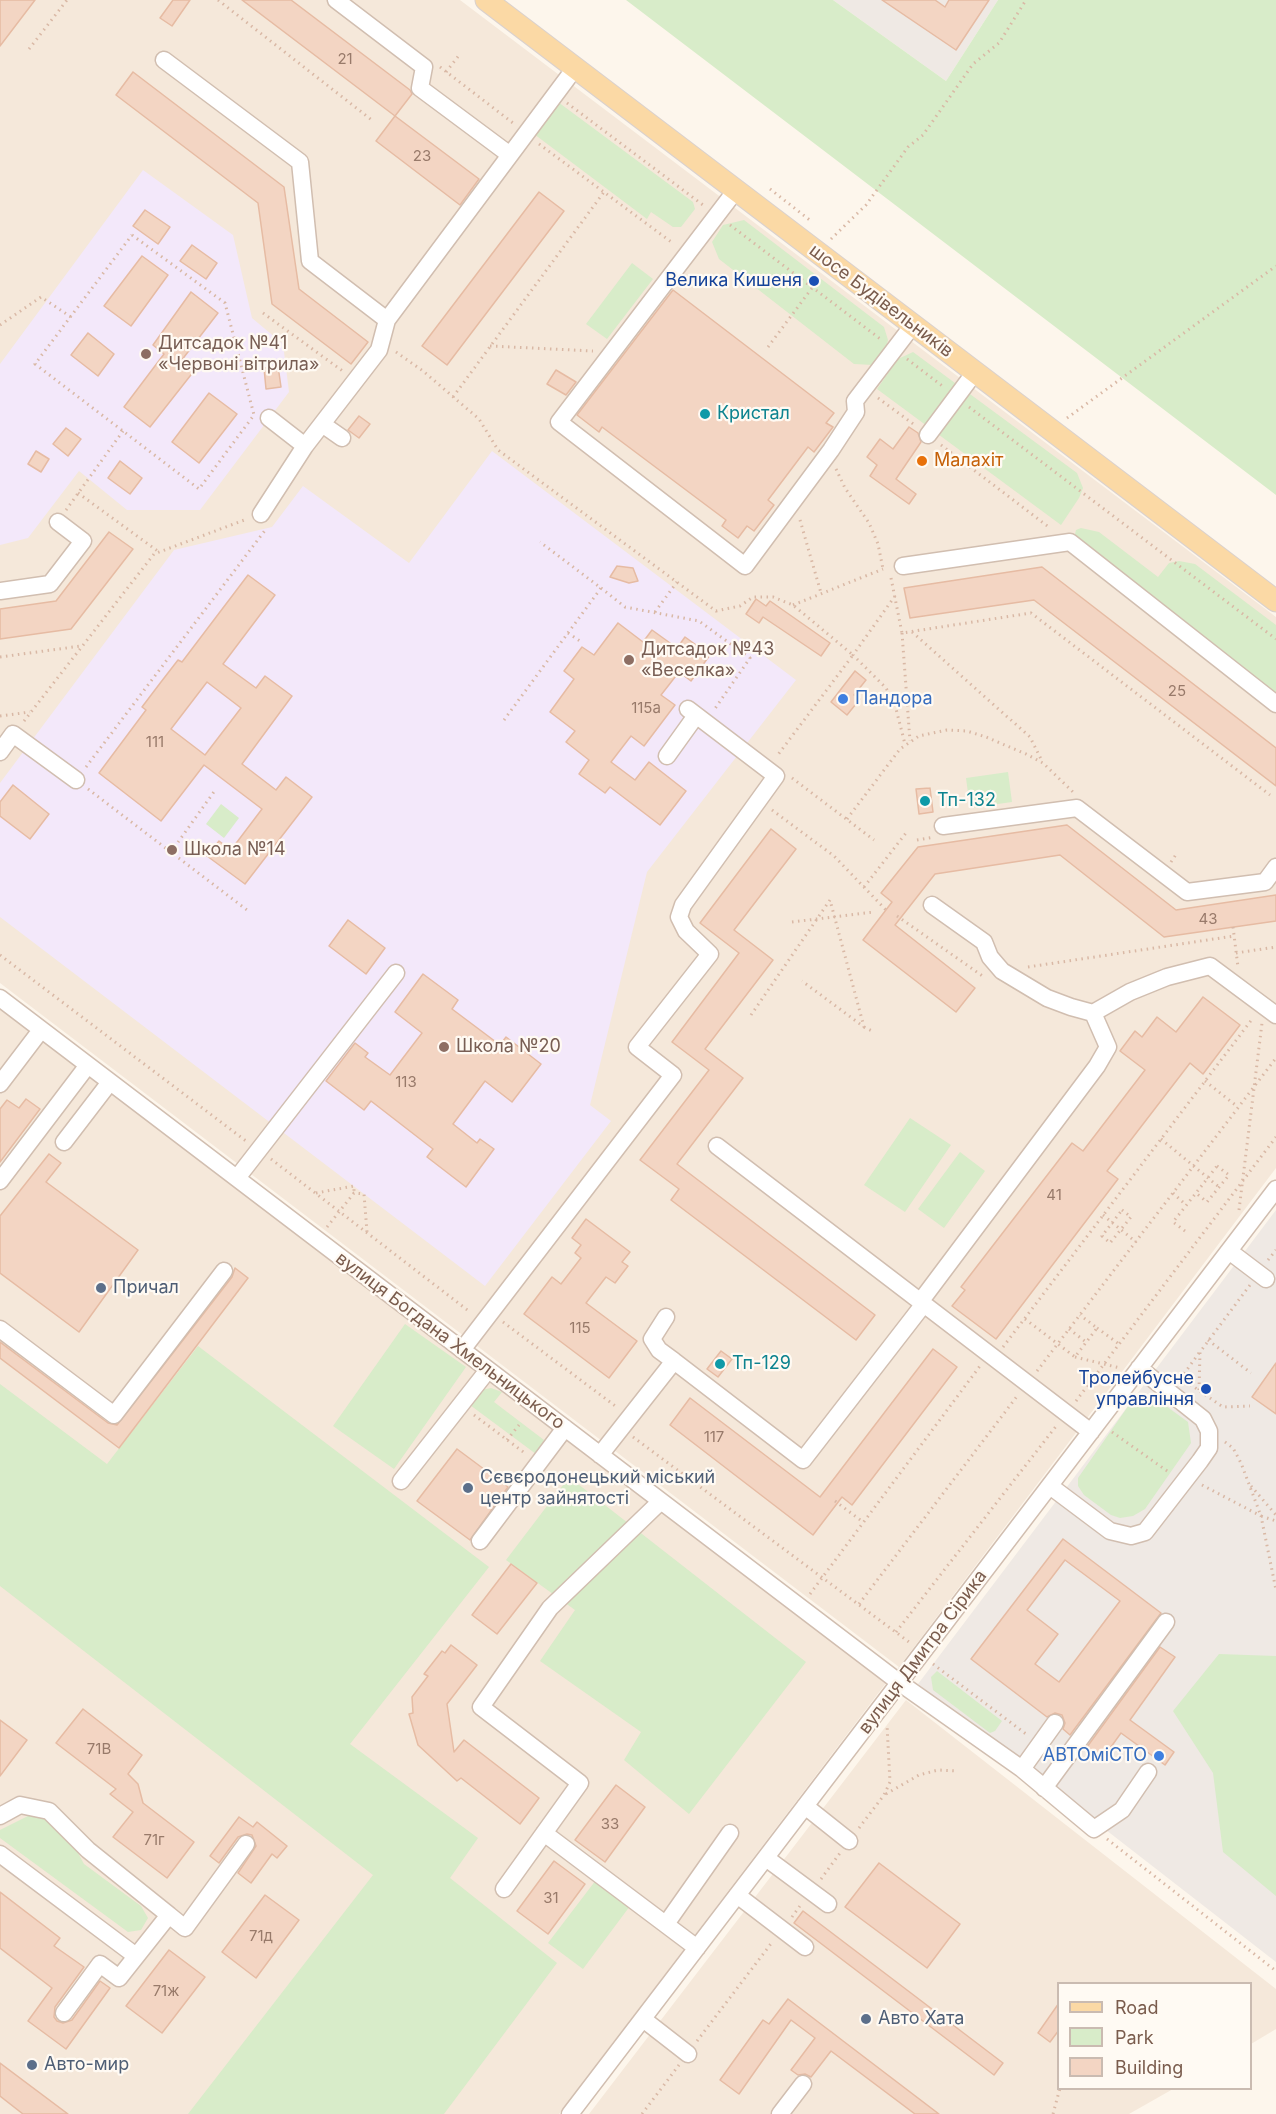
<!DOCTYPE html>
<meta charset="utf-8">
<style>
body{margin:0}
#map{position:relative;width:1276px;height:2114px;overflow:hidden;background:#fdf6ec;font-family:Inter,sans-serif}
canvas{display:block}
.legend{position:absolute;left:1057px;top:1982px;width:195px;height:108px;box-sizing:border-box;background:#fffaf3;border:2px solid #cabbb1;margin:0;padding:8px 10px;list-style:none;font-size:18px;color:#7a5c4d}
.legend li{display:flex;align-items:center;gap:12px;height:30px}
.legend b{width:30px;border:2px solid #cabbb1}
</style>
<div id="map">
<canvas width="1276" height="2114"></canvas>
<ul class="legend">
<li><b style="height:8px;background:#fbd9a5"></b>Road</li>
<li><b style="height:16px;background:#d8ecc9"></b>Park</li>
<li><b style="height:16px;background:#f3d5c3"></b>Building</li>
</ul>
</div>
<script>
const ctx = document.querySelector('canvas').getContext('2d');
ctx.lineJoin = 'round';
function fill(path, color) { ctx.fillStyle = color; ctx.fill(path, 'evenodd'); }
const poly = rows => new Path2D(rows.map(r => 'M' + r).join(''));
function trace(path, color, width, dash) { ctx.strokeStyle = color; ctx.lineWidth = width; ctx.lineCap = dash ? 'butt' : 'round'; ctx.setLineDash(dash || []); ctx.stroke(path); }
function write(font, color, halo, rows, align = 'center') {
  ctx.font = font + ' Inter,sans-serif'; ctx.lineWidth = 4.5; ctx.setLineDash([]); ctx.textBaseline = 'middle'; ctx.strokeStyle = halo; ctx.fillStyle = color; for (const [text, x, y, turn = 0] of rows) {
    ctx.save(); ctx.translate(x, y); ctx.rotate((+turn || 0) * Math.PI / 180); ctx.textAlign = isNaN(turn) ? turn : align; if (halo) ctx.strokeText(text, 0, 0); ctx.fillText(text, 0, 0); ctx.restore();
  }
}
fill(poly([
 [0,0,460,0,1276,617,1276,1168,899,1667,0,983],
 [0,1008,886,1683,559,2114,0,2114],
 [906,1700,1276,1989,1276,2029,1251,2044,1250,1984,1058,1984,1058,2088,1173,2089,1129,2114,589,2114]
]), '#f5e8da');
fill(poly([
 [833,0,998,0,946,81],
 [1276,1210,1276,1962,918,1684]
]), '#efe9e4');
fill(poly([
 [143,170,233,235,252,318,283,344,289,392,200,510,127,510,79,471,28,538,0,545,0,364],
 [492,451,796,680,647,872,590,1105,611,1121,485,1286,0,917,0,783,174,550,272,527,303,486,409,563]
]), '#f3e8fa');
fill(poly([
 [626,0,833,0,946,81,998,0,1276,0,1276,495],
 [558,102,693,202,695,209,681,227,673,227,651,212,647,219,534,134],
 [744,220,884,327,888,340,886,348,873,365,854,364,719,259,712,242,723,225],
 [632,263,653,279,607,339,586,324],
 [913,352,1077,473,1083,488,1079,498,1061,525,877,389,898,359],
 [1081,528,1099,532,1158,577,1169,563,1179,561,1195,564,1276,625,1276,695,1074,538,1076,530],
 [1008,772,1012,802,970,808,966,778],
 [221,804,239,818,224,838,206,824],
 [910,1118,951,1145,905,1212,864,1185],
 [960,1152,985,1171,944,1228,918,1209],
 [405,1324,466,1367,394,1469,333,1426],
 [198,1346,489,1567,350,1744,478,1838,450,1878,557,1963,444,2114,188,2114,373,1875,0,1586,0,1384,107,1464],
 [491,1388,502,1392,494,1402,544,1440,536,1454,470,1405,481,1390],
 [1139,1397,1155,1398,1188,1422,1191,1443,1145,1509,1133,1516,1120,1518,1111,1515,1084,1495,1078,1486,1078,1478,1131,1402],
 [569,1477,806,1662,689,1814,624,1760,641,1732,540,1661,575,1610,506,1560],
 [1219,1654,1276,1656,1276,1896,1223,1852,1213,1773,1173,1711],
 [937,1671,1002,1721,995,1731,990,1733,933,1690,931,1677],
 [34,1813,51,1820,72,1842,84,1864,141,1906,148,1918,141,1930,128,1932,0,1838,0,1830],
 [596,1880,630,1906,583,1969,548,1943]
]), '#d8ecc9');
const building = poly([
 [0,0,35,0,0,46,0,0],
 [173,0,190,0,172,26,160,18,173,0],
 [242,0,291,0,410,90,412,94,395,116,242,0],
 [882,0,935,0,945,7,949,0,989,0,956,50,882,0],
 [133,72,284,187,299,289,368,342,351,364,272,304,258,203,116,95,133,72],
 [395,116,479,179,460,205,376,141,395,116],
 [539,192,564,211,447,365,422,346,539,192],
 [145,210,170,227,158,244,133,226,145,210],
 [192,245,217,263,206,279,180,261,192,245],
 [142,256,168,275,131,326,104,306,142,256],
 [673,290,834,413,826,423,833,427,814,452,808,447,768,500,774,505,754,531,747,526,738,538,722,526,726,520,602,427,599,432,577,415,673,290],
 [191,292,218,313,181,361,194,371,150,427,124,407,164,354,153,345,191,292],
 [88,333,114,354,98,376,71,355,88,333],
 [278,366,281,387,266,389,264,368,278,366],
 [556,370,576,382,566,395,547,384,556,370],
 [209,393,237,414,199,463,172,442,209,393],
 [359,416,370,424,359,438,348,430,359,416],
 [909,427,918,433,921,442,896,479,916,494,909,504,870,476,877,465,867,457,880,439,893,449,909,427],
 [66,428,81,439,68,456,53,444,66,428],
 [36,451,49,459,41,472,28,464,36,451],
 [120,461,142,478,130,494,108,478,120,461],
 [109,532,133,549,71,629,0,639,0,609,56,601,109,532],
 [617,566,633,568,638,581,629,583,610,577,617,566],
 [1042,567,1276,748,1276,786,1034,600,910,618,904,588,1042,567],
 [248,575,275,595,223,664,256,688,265,676,292,696,242,764,276,790,286,777,312,797,245,884,207,856,219,841,231,850,262,809,204,765,161,821,99,773,146,710,142,707,161,682,178,660,182,662,248,575],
 [207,682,241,708,205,755,171,729,207,682],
 [756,599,766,606,770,601,830,643,821,656,763,617,759,623,746,614,756,599],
 [618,623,643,642,652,630,677,648,685,637,710,655,691,681,679,672,661,695,675,705,644,746,631,736,611,762,635,780,649,762,686,791,660,825,610,787,605,793,579,774,589,760,566,742,575,731,550,712,574,679,564,671,582,647,594,655,618,623],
 [855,671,866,680,854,695,860,699,847,715,831,702,855,671],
 [13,785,49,814,30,839,0,816,0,802,13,785],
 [930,788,933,812,919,814,916,789,930,788],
 [1067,825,1176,910,1276,895,1276,921,1164,937,1060,855,935,874,895,925,975,988,956,1012,863,940,892,902,881,893,918,847,1067,825],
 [771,829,796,849,734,930,773,960,705,1049,743,1078,677,1164,875,1315,856,1340,671,1200,679,1189,640,1160,709,1070,672,1042,739,953,700,923,771,829],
 [348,920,385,948,366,974,329,946,348,920],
 [423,974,458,1000,452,1009,500,1045,506,1037,541,1064,512,1102,485,1081,453,1124,477,1143,480,1139,494,1149,466,1187,427,1157,433,1149,371,1101,364,1110,326,1081,355,1043,368,1053,365,1057,390,1075,422,1033,395,1012,423,974],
 [1203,997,1240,1025,1203,1074,1190,1063,1107,1171,1118,1179,996,1339,952,1306,965,1290,961,1287,1072,1143,1083,1151,1145,1070,1120,1051,1135,1031,1142,1037,1157,1017,1176,1032,1203,997],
 [26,1099,40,1109,0,1162,0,1109,7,1100,19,1108,26,1099],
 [49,1154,61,1163,46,1182,138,1250,79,1332,0,1273,0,1216,49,1154],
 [586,1219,630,1252,622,1262,628,1266,615,1283,606,1277,586,1303,637,1341,609,1378,524,1314,552,1277,561,1284,581,1258,575,1253,581,1245,572,1238,586,1219],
 [235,1268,248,1278,119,1448,0,1358,0,1342,108,1423,117,1425,232,1277,235,1268],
 [933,1349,957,1367,852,1505,842,1497,813,1535,670,1425,690,1398,820,1497,933,1349],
 [721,1351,732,1359,718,1377,707,1369,721,1351],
 [1276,1363,1276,1414,1252,1397,1276,1363],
 [457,1449,508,1487,470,1540,417,1501,457,1449],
 [1063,1539,1161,1613,1070,1735,1063,1729,1065,1723,1062,1715,1055,1713,1047,1717,971,1659,1063,1539],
 [1065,1560,1120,1601,1059,1682,1035,1664,1058,1634,1027,1610,1065,1560],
 [511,1564,537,1583,497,1634,472,1615,511,1564],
 [451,1645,477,1665,447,1704,454,1752,464,1740,539,1798,520,1824,461,1778,457,1781,418,1745,409,1714,413,1713,412,1697,428,1676,424,1674,442,1651,445,1653,451,1645],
 [1160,1647,1175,1657,1130,1720,1174,1752,1165,1765,1121,1733,1103,1758,1087,1747,1160,1647],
 [83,1709,142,1755,128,1774,138,1784,143,1803,194,1842,167,1878,113,1837,133,1812,110,1794,116,1789,56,1743,83,1709],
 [0,1720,27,1740,0,1776,0,1720],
 [616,1785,645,1807,605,1862,575,1840,616,1785],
 [239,1817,253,1827,257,1822,287,1846,277,1858,272,1854,251,1883,238,1873,256,1846,252,1835,247,1834,238,1837,219,1863,210,1856,239,1817],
 [554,1861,585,1884,548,1934,517,1911,554,1861],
 [879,1863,960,1924,927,1968,845,1907,879,1863],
 [0,1892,60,1938,54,1946,84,1967,55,2007,54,2017,57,2021,63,2023,72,2020,100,1981,110,1988,66,2049,28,2021,52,1988,0,1948,0,1892],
 [265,1895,299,1920,256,1978,222,1952,265,1895],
 [803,1911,1003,2063,994,2075,794,1923,803,1911],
 [169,1950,205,1977,162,2033,126,2006,169,1950],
 [788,1999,939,2114,915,2114,831,2051,811,2077,805,2074,798,2075,791,2070,815,2038,791,2020,739,2094,720,2080,763,2020,769,2024,788,1999],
 [1059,2003,1059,2030,1050,2042,1038,2033,1059,2003],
 [0,2063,68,2114,23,2114,0,2096,0,2063]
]);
fill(building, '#f3d5c3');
trace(building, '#e6bba3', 1.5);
const minor = poly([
 [336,0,424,67,420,88,510,155],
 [164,60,300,162,310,261,387,320,575,68],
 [736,190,559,422,745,566,831,450,856,412,855,401,913,325],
 [269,418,305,446],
 [322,424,342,438],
 [928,435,975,372],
 [261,514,305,446,379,350,387,320],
 [903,566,1070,542,1276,704],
 [0,591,50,584,83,541,58,522],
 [0,752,13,734,76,780],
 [667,756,695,717],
 [943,826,1077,808,1187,892,1265,882,1276,867],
 [932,905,984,942,990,957,1002,971,1047,998,1071,1007,1093,1013,1130,992,1167,977,1210,966,1276,1015],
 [0,998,900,1683,1022,1769,1094,1829,1122,1810,1148,1772],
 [0,1084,41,1030],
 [64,1142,110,1082],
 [717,1146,1091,1432],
 [237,1178,396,973],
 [0,1181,88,1065],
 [1229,1251,1266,1279],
 [920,1302,1097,1066,1108,1047,1093,1013],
 [666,1317,652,1339,659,1350,674,1361],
 [0,1329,114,1415,224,1271],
 [462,1350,673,1075,637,1047,710,954,686,931,679,917,683,905,776,776,688,709],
 [600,1455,674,1361,803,1460,923,1305],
 [401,1481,488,1370],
 [1050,1486,1110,1531,1131,1536,1145,1532,1200,1461,1209,1448,1209,1431,1203,1419,1139,1368],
 [480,1541,565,1428],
 [1022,1769,1055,1723],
 [1044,1788,1166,1622],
 [805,1806,849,1841],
 [0,1816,20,1805,49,1811,88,1850,169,1915,119,1978,100,1964,64,2013],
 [544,1833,697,1948],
 [0,1854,136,1956],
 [766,1858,828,1904],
 [504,1889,580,1783,481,1707,550,1608,661,1501],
 [737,1895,805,1947],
 [169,1915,185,1928,246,1844],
 [666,1924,730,1833],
 [643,2019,688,2054],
 [570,2114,1276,1189],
 [780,2114,803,2084]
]);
const major = poly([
 [486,0,1276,601]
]);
trace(minor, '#d1beb0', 19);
trace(major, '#dad1cd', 23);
trace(poly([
 [218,0,373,121],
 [29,49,67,0],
 [440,67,513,123],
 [446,72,460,54],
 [567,103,703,205],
 [539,144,674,244],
 [770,189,811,221],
 [730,225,883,341],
 [132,235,225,303,254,415,199,489,35,364,132,235],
 [831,239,866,205,908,147,923,135,973,64,999,43,1026,0],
 [263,313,344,372],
 [0,325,41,297,71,317],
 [490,346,593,351],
 [768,347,812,288],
 [396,352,423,371,479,419,498,450,716,611,740,606,753,597,773,597,793,605,853,655,777,756],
 [907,359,945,388],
 [453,397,604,192],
 [878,398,916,426],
 [969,407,1276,639],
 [1067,418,1276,266],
 [941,445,1050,528],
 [836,469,845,488,869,523,878,544,883,569],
 [78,493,159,552],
 [66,510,123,431],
 [800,520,821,593],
 [891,578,902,633,1031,613,1270,795],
 [601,588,625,607,699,621,750,658,714,710],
 [895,596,853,655,886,688,895,705,905,744],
 [793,605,883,569],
 [655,612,677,582],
 [912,632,1030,737,1042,761],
 [568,633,580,641],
 [902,633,910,741],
 [0,657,81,646],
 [0,716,30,712],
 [504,720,601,588,540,542],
 [24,721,154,554,247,519],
 [86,767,266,529],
 [792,778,874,840],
 [88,789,247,910],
 [772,810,834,856,886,910],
 [847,819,900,749,919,736,947,730,967,731,986,737,1026,754,1043,763,1073,792],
 [917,840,934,837],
 [171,852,216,789],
 [1171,862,1177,853],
 [864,887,906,833],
 [897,916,984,977],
 [792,922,874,912],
 [1233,927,1238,967],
 [1236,953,1276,947],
 [0,955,246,1141],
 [1028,967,1234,936],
 [751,1015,830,900,864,1027,802,981],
 [864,1027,872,1031],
 [1205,1081,1238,1107],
 [1161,1139,1219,1187],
 [271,1159,470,1312],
 [1217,1166,1229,1175,1207,1202,1196,1193,1217,1166],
 [316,1193,354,1186,354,1193],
 [1173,1193,1186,1205],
 [1122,1210,1131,1217,1110,1243,1102,1236,1122,1210],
 [1239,1210,1262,1023],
 [1103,1215,1136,1242],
 [327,1227,354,1193,364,1194,367,1232],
 [1185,1231,1173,1222,1196,1193],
 [1268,1260,1276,1250],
 [1025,1319,1075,1357,1097,1328,1080,1315],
 [503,1322,618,1408],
 [1097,1328,1119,1344],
 [1069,1329,1086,1342],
 [1208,1340,1251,1373],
 [1003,1347,1253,1018],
 [1199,1353,1181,1378,1223,1407,1250,1406],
 [1075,1357,1120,1368],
 [1037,1371,1276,1058],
 [1199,1390,1200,1352,1250,1285],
 [1076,1401,1276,1137],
 [474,1415,526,1454],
 [1112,1432,1170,1473],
 [633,1437,909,1642],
 [507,1440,519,1425],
 [1225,1442,1233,1448,1241,1463,1261,1516,1276,1521],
 [1202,1485,1261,1516,1276,1590],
 [1251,1486,1276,1515],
 [835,1501,863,1522],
 [810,1594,980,1366],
 [859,1604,1018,1395],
 [896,1632,1057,1425],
 [933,1664,1026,1734],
 [886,1794,919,1775,938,1770,957,1771],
 [859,1828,884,1795,890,1782,887,1725],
 [1107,1839,1276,1971],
 [821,1879,840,1853],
 [792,1917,802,1903],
 [697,2041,773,1941],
 [642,2114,679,2065],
 [1053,2114,1060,2088]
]), '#d9b8a5', 3, [1.5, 4.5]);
trace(minor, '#fff', 16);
trace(major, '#fbd9a5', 21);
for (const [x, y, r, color] of [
 [814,281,6,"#1a4fb4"],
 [146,354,6,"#8d6e63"],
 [705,414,6,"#0f9aa8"],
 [922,461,6,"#e8710a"],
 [629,660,6,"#8d6e63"],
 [843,699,6,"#3f7fe0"],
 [925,801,6,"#0f9aa8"],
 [172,850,6,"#8d6e63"],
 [444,1047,6,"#8d6e63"],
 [101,1288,6,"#5c6f8a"],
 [720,1364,6,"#0f9aa8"],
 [1206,1389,6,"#1a4fb4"],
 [468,1488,6,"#5c6f8a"],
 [1159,1756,6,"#3f7fe0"],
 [866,2019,6,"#5c6f8a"],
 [32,2065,6,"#5c6f8a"]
]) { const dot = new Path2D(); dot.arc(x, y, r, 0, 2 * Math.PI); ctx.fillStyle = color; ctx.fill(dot); trace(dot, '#fffaf3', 2); }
write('15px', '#987a6a', null, [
 ["21",345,59],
 ["23",422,156],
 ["25",1177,691],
 ["115а",646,708],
 ["111",155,742],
 ["43",1208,919],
 ["113",406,1082],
 ["41",1054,1195],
 ["115",580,1328],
 ["117",714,1437],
 ["71В",99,1749],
 ["33",610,1824],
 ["71г",154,1840],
 ["31",551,1898],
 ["71д",261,1936],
 ["71ж",166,1991]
]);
write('18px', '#164399', '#fffaf3', [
 ["Велика Кишеня",802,281],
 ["Тролейбусне",1194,1379],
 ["управління",1194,1400]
], 'right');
write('18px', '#7a5c4d', '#fffaf3', [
 ["шосе Будівельників",881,301,37],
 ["вулиця Богдана Хмельницького",450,1341,37],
 ["вулиця Дмитра Сірика",923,1652,-53]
]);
write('18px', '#785e54', '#fffaf3', [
 ["Дитсадок №41",158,344],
 ["«Червоні вітрила»",158,365],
 ["Дитсадок №43",641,650],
 ["«Веселка»",641,671],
 ["Школа №14",184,850],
 ["Школа №20",456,1047]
], 'left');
write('18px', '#0d838f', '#fffaf3', [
 ["Кристал",717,414],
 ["Тп-132",937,801],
 ["Тп-129",732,1364]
], 'left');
write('18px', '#c56008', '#fffaf3', [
 ["Малахіт",934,461]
], 'left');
write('18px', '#366cbe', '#fffaf3', [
 ["Пандора",855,699],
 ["АВТОміСТО",1147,1756,"right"]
], 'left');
write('18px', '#4e5e75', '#fffaf3', [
 ["Причал",113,1288],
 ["Сєвєродонецький міський",480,1478],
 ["центр зайнятості",480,1499],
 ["Авто Хата",878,2019],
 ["Авто-мир",44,2065]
], 'left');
</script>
